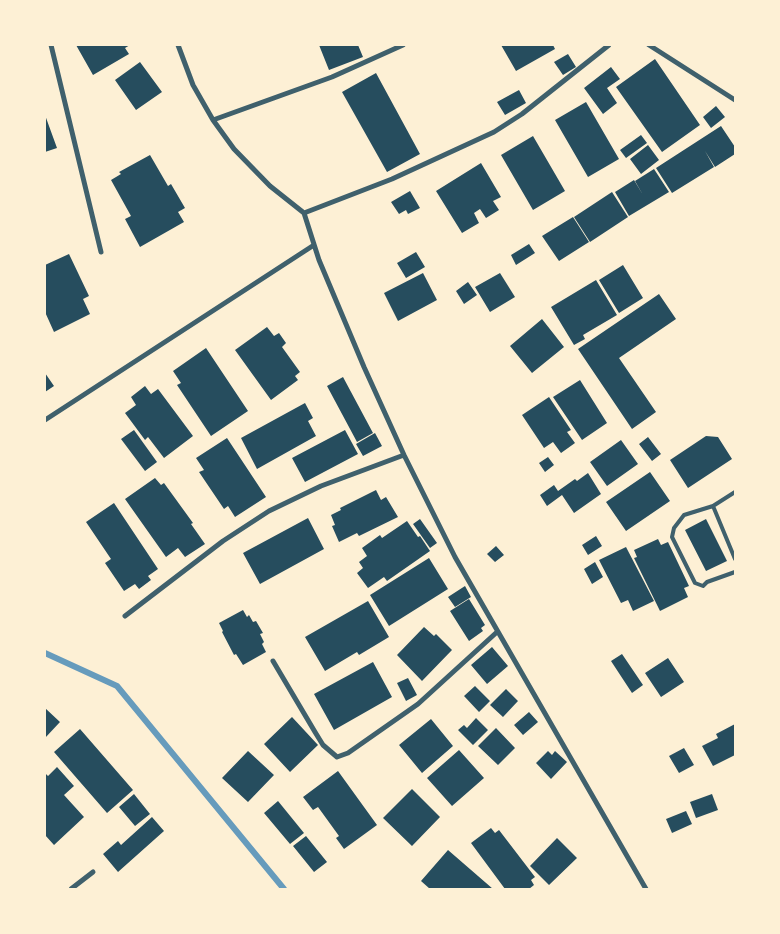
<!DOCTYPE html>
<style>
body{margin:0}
#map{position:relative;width:780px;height:934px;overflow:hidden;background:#fdf0d5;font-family:Quicksand,sans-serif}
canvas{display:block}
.frame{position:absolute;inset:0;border:46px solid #fdf0d5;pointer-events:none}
</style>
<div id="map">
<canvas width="780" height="934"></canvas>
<div class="frame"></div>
</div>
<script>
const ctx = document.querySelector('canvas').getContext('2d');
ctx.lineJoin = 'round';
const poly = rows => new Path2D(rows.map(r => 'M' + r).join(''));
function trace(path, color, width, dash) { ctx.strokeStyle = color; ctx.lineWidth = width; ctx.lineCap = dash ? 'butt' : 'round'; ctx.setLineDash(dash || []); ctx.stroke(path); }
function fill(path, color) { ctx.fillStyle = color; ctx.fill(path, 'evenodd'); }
trace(poly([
 [45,653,117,686,284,889]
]), '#669bbc', 6);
fill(poly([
 [76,45,130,45,125,48,129,54,93,75],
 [319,45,358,45,363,57,329,70],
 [501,45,553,45,555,49,516,71],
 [568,54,576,67,563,75,554,62],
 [655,59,700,125,662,152,616,87],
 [140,62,162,92,136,110,115,80],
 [611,67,620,79,607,88,617,103,603,114,584,88],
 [376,73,420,154,387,172,342,92],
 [519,90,526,103,505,115,497,102],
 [586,102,619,159,588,177,555,120],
 [716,106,725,117,711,128,703,117],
 [45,115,57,148,45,152],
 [721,126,735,147,735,154,715,167,705,151,714,167,672,193,656,168],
 [641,135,647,143,626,158,620,150],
 [533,136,565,191,533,210,501,155],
 [648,145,659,160,641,174,630,159],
 [150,155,168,186,171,184,185,208,178,212,184,222,140,247,125,219,131,216,111,180,121,174,119,172],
 [481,163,501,197,493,201,499,210,486,218,480,209,474,213,479,223,462,233,436,191],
 [654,169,669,192,629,216,615,192,634,180,643,195,635,181],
 [410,191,420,208,408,214,406,210,399,214,391,202],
 [612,192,628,217,590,242,574,217],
 [573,217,589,242,559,261,542,236],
 [529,244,535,253,516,265,511,255],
 [416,252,425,267,406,278,397,263],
 [69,254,89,296,83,299,90,314,54,332,45,312,45,265],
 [623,265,643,298,619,313,599,280],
 [423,273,437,300,398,321,384,293],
 [500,273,515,297,490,312,475,287],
 [596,280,617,315,583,335,585,339,574,345,551,307],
 [468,282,477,295,464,304,456,291],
 [659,294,676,319,619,358,656,412,632,429,578,349],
 [542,319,564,347,532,373,510,346],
 [267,327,274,336,279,333,286,343,282,347,300,372,295,376,298,380,271,400,235,350],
 [206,348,248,411,211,436,177,385,181,383,173,371],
 [45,373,54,386,45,392],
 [343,377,373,433,357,442,327,386],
 [580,380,607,423,582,440,553,397],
 [145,386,151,394,158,389,193,436,164,458,148,437,145,440,125,413,136,405,131,397],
 [549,397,571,430,567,432,575,443,561,453,553,442,544,448,522,415],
 [305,403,313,418,308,421,316,436,257,469,241,438],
 [134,430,157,462,145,471,121,439],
 [345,430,358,454,305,482,292,458],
 [375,433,382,446,363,456,356,444],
 [706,436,718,437,732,459,688,488,670,460],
 [648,437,661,454,652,461,639,444],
 [227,438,266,497,235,517,228,506,224,509,199,472,204,470,196,458],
 [621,440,638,464,607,486,590,462],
 [548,457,554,465,545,472,539,463],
 [650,472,670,501,626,531,606,502],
 [588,473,601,494,574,513,562,495,547,506,540,495,554,485,558,491,575,479,577,481],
 [155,478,161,485,164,483,193,523,191,524,205,544,185,557,178,548,166,557,125,499],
 [376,490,381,500,386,497,398,517,359,536,357,533,339,542,332,526,335,525,331,515,341,510,340,508],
 [114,503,158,569,148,576,151,580,139,589,135,584,124,591,105,563,111,559,86,522],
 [308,518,324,549,260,584,243,553],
 [420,519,437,543,430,548,413,524],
 [706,519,727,561,706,571,685,530],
 [407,521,418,537,420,536,430,551,387,581,384,577,368,588,357,573,363,568,359,562,367,556,362,548,380,535,382,538],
 [596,536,602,546,588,555,582,545],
 [658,539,661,545,668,542,689,586,684,588,688,597,660,611,634,558,637,557,634,550],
 [496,546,504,555,495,562,487,554],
 [626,547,654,601,633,611,628,600,621,603,599,560],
 [429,558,448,589,389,626,370,595],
 [595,562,603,577,592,584,584,569],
 [465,586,471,597,455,607,448,597],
 [469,599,485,625,481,628,483,631,469,641,450,611],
 [368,601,389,637,359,655,357,652,325,671,305,637],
 [243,610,247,617,249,615,253,622,256,621,263,633,260,634,264,642,262,644,266,652,243,665,236,654,234,655,222,632,223,631,219,623],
 [424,627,434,636,436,634,452,650,422,681,397,655],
 [492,647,508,666,487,684,471,665],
 [622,654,643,685,632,693,611,661],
 [668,658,684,682,661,697,645,673],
 [373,662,392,697,334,730,314,694],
 [408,678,417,695,406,701,397,683],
 [475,686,490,701,479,712,464,696],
 [506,689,518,701,503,717,490,705],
 [45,708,60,722,45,738],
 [529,712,538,722,523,735,514,725],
 [292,717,318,745,290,772,264,744],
 [476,718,488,730,473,745,458,730,464,725,467,728],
 [431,719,453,746,422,773,399,745],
 [735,724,735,755,713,766,702,746,718,738,716,734],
 [496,728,515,748,498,765,478,746],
 [80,729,133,790,107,813,54,752],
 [684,748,694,765,679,773,669,756],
 [459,750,484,778,452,806,427,778],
 [248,751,274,775,248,802,222,778],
 [548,751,552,755,555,751,567,762,551,779,536,763],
 [57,767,74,786,64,795,84,817,54,845,45,835,45,773,48,776],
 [338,771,377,825,344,849,336,838,339,836,318,807,313,810,303,797],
 [412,789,440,817,412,846,383,818],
 [134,794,150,814,135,826,119,807],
 [712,794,718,810,696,818,690,802],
 [278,801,304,833,290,844,264,813],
 [686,811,692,824,672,833,666,819],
 [152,817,164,831,118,872,103,854,118,841,121,845],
 [491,828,495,833,499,830,535,877,531,880,534,885,529,889,505,889,471,843],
 [306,836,327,862,314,872,293,846],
 [557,838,577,858,549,885,530,866],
 [448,850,493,889,430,889,421,881]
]), '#264d5e');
trace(poly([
 [735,492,713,506,684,515,674,528,672,537,695,583,703,586,707,582,735,572],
 [713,506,735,559]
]), '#3f606c', 4);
trace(poly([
 [51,45,101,252],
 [178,45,193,85,213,120,234,149,270,186,304,213,319,260,364,367,404,455,455,557,646,889],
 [649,45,735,100],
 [213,120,332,77,403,45],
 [304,213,392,179,494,132,522,114,609,45],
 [45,420,314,245],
 [125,616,223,541,269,511,321,486,404,455],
 [273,661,315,732,323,745,337,757,348,753,418,704,497,632],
 [71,889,93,872]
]), '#3f606c', 5);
</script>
